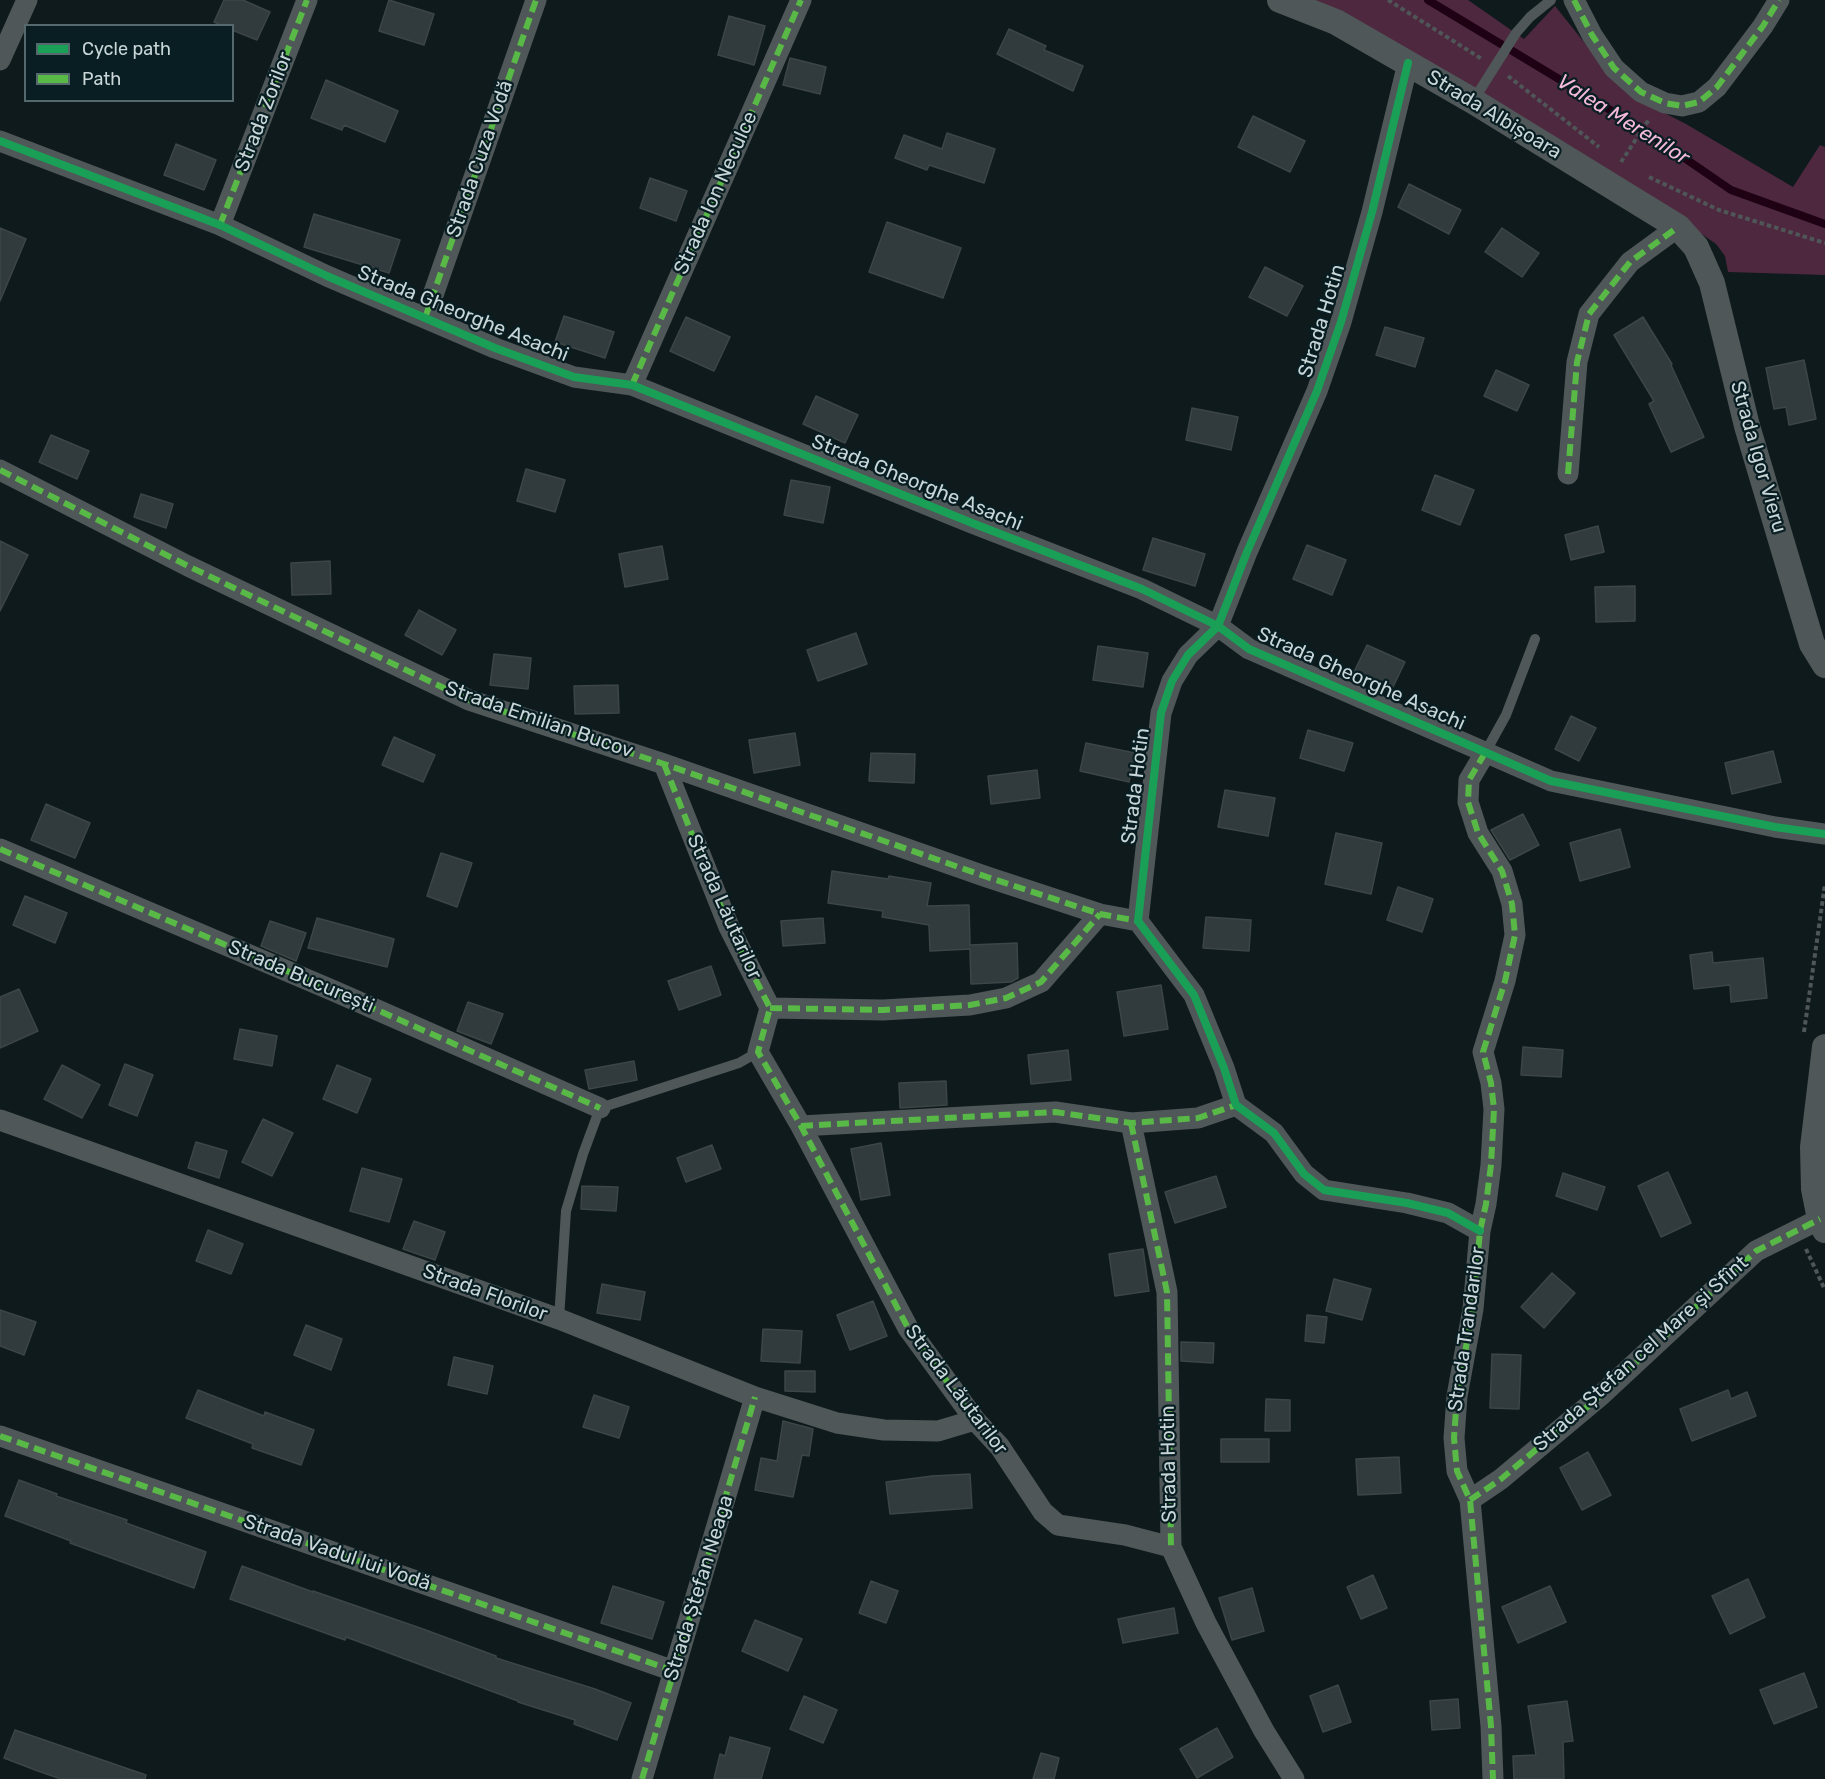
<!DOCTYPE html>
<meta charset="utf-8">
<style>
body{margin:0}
#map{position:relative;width:1825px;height:1779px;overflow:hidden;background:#0e1a1c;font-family:Rubik,sans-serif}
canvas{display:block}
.legend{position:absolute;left:24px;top:24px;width:210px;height:78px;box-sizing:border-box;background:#081e22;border:2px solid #55686b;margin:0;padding:8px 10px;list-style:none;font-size:18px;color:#c9d6d8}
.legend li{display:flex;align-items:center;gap:12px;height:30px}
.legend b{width:30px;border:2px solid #55686b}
</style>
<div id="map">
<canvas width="1825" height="1779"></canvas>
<ul class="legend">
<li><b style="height:8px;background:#1a9f57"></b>Cycle path</li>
<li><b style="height:8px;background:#58b947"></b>Path</li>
</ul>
</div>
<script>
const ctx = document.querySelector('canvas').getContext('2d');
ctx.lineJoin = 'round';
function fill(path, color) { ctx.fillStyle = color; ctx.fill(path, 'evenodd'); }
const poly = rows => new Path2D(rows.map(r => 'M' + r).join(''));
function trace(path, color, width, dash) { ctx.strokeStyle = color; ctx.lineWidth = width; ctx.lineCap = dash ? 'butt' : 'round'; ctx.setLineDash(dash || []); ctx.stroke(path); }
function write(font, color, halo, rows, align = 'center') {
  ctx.font = font + ' Rubik,sans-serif'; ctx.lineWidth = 4.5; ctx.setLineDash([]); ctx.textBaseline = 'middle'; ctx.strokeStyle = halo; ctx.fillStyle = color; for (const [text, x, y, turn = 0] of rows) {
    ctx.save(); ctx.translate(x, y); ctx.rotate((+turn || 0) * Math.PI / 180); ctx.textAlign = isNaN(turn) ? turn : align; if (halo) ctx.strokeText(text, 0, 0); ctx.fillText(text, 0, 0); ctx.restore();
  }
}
fill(poly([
 [1301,0,1468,0,1524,39,1555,6,1604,67,1639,100,1686,124,1793,187,1820,145,1825,147,1825,275,1728,272,1725,256,1716,244,1676,216]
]), '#4e283f');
trace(poly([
 [1428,0,1645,131,1731,190,1825,224]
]), '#1e0214', 8);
const building = poly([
 [224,0,243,0,270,12,257,40,232,30,232,26,223,26,214,22,224,0],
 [389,0,434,14,424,45,379,31,389,0],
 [729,16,765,26,754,65,718,55,729,16],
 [1009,29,1046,46,1044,50,1083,66,1073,91,997,54,1009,29],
 [790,58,826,67,820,94,783,85,790,58],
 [326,80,398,111,385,142,344,125,342,130,311,118,326,80],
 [1253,116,1305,141,1290,172,1238,147,1253,116],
 [947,133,995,149,984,183,929,165,927,170,895,158,904,135,942,149,947,133],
 [176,144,216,160,204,190,164,175,176,144],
 [650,178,687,191,676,221,640,208,650,178],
 [1409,184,1461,210,1449,234,1398,207,1409,184],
 [314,214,400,240,389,273,304,247,314,214],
 [887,222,961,248,943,298,869,272,887,222],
 [0,228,26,239,0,301,0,228],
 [1502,228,1539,253,1522,277,1485,252,1502,228],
 [1265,267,1303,286,1287,316,1249,297,1265,267],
 [564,316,614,332,605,358,555,342,564,316],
 [686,317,730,337,714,371,670,351,686,317],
 [1643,317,1672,364,1671,365,1704,437,1671,452,1649,404,1654,401,1614,335,1643,317],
 [1385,327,1424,338,1415,367,1376,355,1385,327],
 [1804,360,1816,419,1789,425,1786,407,1774,409,1766,368,1804,360],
 [1496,370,1529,385,1517,411,1484,396,1496,370],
 [816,396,858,415,845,443,803,424,816,396],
 [1192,408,1238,417,1231,450,1186,440,1192,408],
 [51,435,89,451,77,479,39,462,51,435],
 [526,469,565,480,555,512,517,501,526,469],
 [1435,475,1474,490,1460,525,1422,510,1435,475],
 [791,480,830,487,823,523,784,515,791,480],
 [141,494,173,504,166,528,134,517,141,494],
 [1598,526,1604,552,1571,560,1565,535,1598,526],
 [1153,538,1205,554,1195,586,1143,570,1153,538],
 [0,541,28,555,0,611,0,541],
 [1307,545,1346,560,1332,595,1293,579,1307,545],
 [662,546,668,579,625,587,619,554,662,546],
 [330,561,331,594,292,595,291,563,330,561],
 [1635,586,1635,621,1596,622,1595,587,1635,586],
 [419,610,456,630,442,655,405,635,419,610],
 [856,633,867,664,818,681,807,650,856,633],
 [1367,645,1405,662,1391,691,1353,674,1367,645],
 [1098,646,1148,653,1143,687,1093,680,1098,646],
 [494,654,531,658,528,689,490,685,494,654],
 [618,685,619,713,575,714,574,686,618,685],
 [1571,716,1596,728,1579,761,1555,749,1571,716],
 [1308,730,1353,743,1344,771,1300,758,1308,730],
 [795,733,800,765,754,773,749,740,795,733],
 [394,737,435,755,423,782,382,765,394,737],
 [1086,743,1135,753,1129,782,1080,771,1086,743],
 [1773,751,1781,782,1732,794,1725,763,1773,751],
 [871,753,915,754,914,783,869,781,871,753],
 [1037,770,1040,798,991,804,988,776,1037,770],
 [1225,790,1275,798,1268,836,1218,827,1225,790],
 [46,804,90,823,75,858,31,840,46,804],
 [1523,814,1539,845,1510,860,1491,830,1523,814],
 [1620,829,1630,867,1580,881,1570,843,1620,829],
 [1336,833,1382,843,1371,894,1325,884,1336,833],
 [441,853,472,863,457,907,427,896,441,853],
 [832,871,888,879,889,876,931,883,927,906,969,905,970,945,1017,943,1018,978,1011,982,971,984,970,949,930,951,929,925,882,917,883,911,828,903,832,871],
 [1398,887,1433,899,1422,932,1387,920,1398,887],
 [25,896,67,913,55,943,13,925,25,896],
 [1206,917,1251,920,1249,951,1203,948,1206,917],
 [317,918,394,939,387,967,308,948,317,918],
 [823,918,825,943,783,946,781,921,823,918],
 [270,921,306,933,296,961,261,946,270,921],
 [1712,952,1713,963,1763,958,1767,998,1731,1002,1730,985,1694,989,1690,955,1712,952],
 [711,966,721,995,679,1010,668,981,711,966],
 [1161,985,1168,1029,1124,1036,1117,992,1161,985],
 [19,989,38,1031,0,1048,0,997,19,989],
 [468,1002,503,1014,491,1044,457,1031,468,1002],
 [240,1029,277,1036,272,1066,234,1059,240,1029],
 [1523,1047,1563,1050,1561,1077,1521,1075,1523,1047],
 [1068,1050,1071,1080,1031,1084,1028,1055,1068,1050],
 [634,1061,637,1080,589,1089,585,1070,634,1061],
 [125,1064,153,1075,137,1116,109,1105,125,1064],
 [62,1065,100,1085,82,1118,44,1099,62,1065],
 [337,1065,371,1079,357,1113,323,1099,337,1065],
 [946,1081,947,1105,900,1108,899,1083,946,1081],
 [263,1119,293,1133,272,1176,242,1162,263,1119],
 [196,1142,227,1151,219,1178,188,1168,196,1142],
 [881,1143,890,1195,861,1200,851,1149,881,1143],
 [712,1145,721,1169,686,1182,677,1158,712,1145],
 [362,1168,402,1179,389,1222,350,1211,362,1168],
 [1668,1172,1691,1223,1661,1237,1638,1186,1668,1172],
 [1563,1173,1605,1187,1597,1210,1556,1196,1563,1173],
 [1216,1176,1226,1207,1175,1223,1165,1192,1216,1176],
 [582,1186,618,1187,616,1211,581,1209,582,1186],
 [414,1221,445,1232,435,1260,403,1249,414,1221],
 [208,1230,243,1244,231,1274,196,1261,208,1230],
 [1143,1249,1149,1291,1115,1296,1109,1254,1143,1249],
 [1552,1273,1575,1293,1544,1328,1521,1307,1552,1273],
 [1334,1279,1371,1289,1362,1320,1326,1311,1334,1279],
 [602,1284,645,1292,640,1320,597,1313,602,1284],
 [873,1301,887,1336,850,1350,837,1315,873,1301],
 [0,1310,36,1322,24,1355,0,1346,0,1310],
 [1307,1315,1327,1317,1324,1343,1305,1341,1307,1315],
 [306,1325,342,1339,331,1370,294,1355,306,1325],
 [763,1329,802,1331,800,1363,761,1361,763,1329],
 [1181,1342,1214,1343,1213,1363,1181,1361,1181,1342],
 [1492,1354,1521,1355,1519,1409,1490,1408,1492,1354],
 [454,1357,493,1366,487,1394,448,1385,454,1357],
 [785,1371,815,1371,815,1392,785,1391,785,1371],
 [198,1390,264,1416,265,1412,314,1430,301,1465,252,1448,253,1444,186,1418,198,1390],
 [1728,1390,1731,1399,1747,1392,1756,1416,1692,1441,1680,1409,1728,1390],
 [594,1395,629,1407,619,1438,583,1427,594,1395],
 [1266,1399,1290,1400,1290,1431,1265,1431,1266,1399],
 [783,1421,813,1429,809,1456,802,1455,793,1497,755,1490,761,1458,777,1461,783,1421],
 [1221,1439,1269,1439,1269,1462,1221,1462,1221,1439],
 [1588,1452,1611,1495,1582,1510,1560,1468,1588,1452],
 [1399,1457,1401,1493,1358,1495,1356,1459,1399,1457],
 [970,1474,972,1508,890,1514,886,1482,932,1476,970,1474],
 [19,1480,57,1494,56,1496,127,1520,126,1523,206,1552,194,1588,70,1543,71,1541,5,1516,19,1480],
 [242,1566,313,1592,313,1591,423,1629,496,1656,496,1658,595,1689,631,1703,617,1740,574,1724,575,1720,518,1702,518,1701,346,1637,345,1640,230,1599,242,1566],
 [1373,1575,1387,1608,1361,1619,1347,1587,1373,1575],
 [1748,1579,1765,1617,1730,1634,1712,1596,1748,1579],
 [871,1581,898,1591,886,1623,859,1613,871,1581],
 [613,1586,664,1602,652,1639,601,1623,613,1586],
 [1550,1586,1566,1622,1518,1643,1502,1607,1550,1586],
 [1252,1588,1264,1631,1232,1640,1219,1598,1252,1588],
 [1174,1608,1178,1633,1123,1643,1118,1619,1174,1608],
 [755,1620,802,1639,788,1671,742,1651,755,1620],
 [1804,1673,1817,1707,1774,1724,1760,1690,1804,1673],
 [1338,1685,1351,1722,1323,1732,1310,1696,1338,1685],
 [804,1696,837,1710,823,1743,790,1729,804,1696],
 [1458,1699,1460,1728,1432,1730,1430,1701,1458,1699],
 [1567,1701,1573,1741,1563,1742,1564,1779,1514,1779,1513,1756,1536,1755,1528,1706,1567,1701],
 [1217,1728,1233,1757,1197,1778,1180,1749,1217,1728],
 [15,1730,146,1775,145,1779,61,1779,38,1771,4,1758,15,1730],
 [730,1737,770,1748,761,1779,714,1779,720,1754,725,1756,730,1737],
 [1041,1753,1059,1758,1054,1779,1033,1779,1041,1753]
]);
fill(building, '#313a3c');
trace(building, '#3c4647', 1.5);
trace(poly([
 [1388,0,1482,59],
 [1508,76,1599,147],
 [1621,162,1650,118],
 [1649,177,1719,210,1825,243],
 [1804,1032,1825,884],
 [1806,1249,1825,1290]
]), '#4f5658', 4, [4.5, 3]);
trace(poly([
 [1473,101,1516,33,1530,17,1551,0],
 [1485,753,1506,715,1535,639],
 [559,1319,566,1211,583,1154,600,1108,739,1063,758,1052]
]), '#4f5759', 10);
trace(poly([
 [1574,0,1592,35,1614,68,1641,92,1665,103,1682,106,1699,102,1717,87,1763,26,1779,0],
 [0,60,27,0],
 [1408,63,1372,212,1341,322,1317,391,1247,552,1218,626,1188,655,1172,681,1161,713,1138,921,1194,995,1224,1068,1236,1105,1274,1133,1304,1174,1324,1190,1407,1203,1448,1213,1480,1231],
 [0,141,220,225,327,276,495,348,574,377,632,385,972,523,1142,589,1218,626,1249,649,1551,781,1775,827,1825,834],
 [220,225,307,0],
 [425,318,536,0],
 [632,385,801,0],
 [0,470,188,566,469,700,664,764,987,877,1100,914,1138,921],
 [1568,474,1577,362,1589,314,1630,262,1678,227],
 [1485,753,1469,780,1468,802,1478,833,1502,871,1512,904,1515,935,1505,981,1483,1052,1491,1083,1494,1109,1491,1165,1486,1204,1480,1231,1473,1309,1457,1396,1454,1438,1457,1471,1470,1500,1491,1726,1493,1779],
 [664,764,729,927,770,1008,758,1052,801,1126,908,1328,975,1420,1000,1447,1043,1512,1058,1525,1125,1535,1171,1547],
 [0,849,334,991,600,1108],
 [770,1008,883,1010,970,1005,1006,998,1041,982,1100,914],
 [0,1120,559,1319,755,1397,837,1423,884,1430,938,1431,975,1420],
 [1131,1123,1167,1292,1171,1547,1206,1623,1264,1731,1294,1779],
 [801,1126,1055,1112,1131,1123,1198,1118,1236,1105],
 [0,1436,674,1671],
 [1470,1500,1501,1479,1599,1397,1756,1251,1820,1219],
 [642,1779,755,1397]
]), '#4f5759', 21);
trace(poly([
 [1280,0,1336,22,1473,101,1678,227,1696,247,1712,283,1747,426,1812,644,1825,665],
 [1825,1047,1813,1147,1814,1189,1820,1219,1825,1230]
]), '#4f5759', 26);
trace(poly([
 [1574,0,1592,35,1614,68,1641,92,1665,103,1682,106,1699,102,1717,87,1763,26,1779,0],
 [220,225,307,0],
 [425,318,536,0],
 [632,385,801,0],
 [0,470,188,566,469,700,664,764,987,877,1100,914,1138,921],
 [1568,474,1577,362,1589,314,1630,262,1678,227],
 [1485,753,1469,780,1468,802,1478,833,1502,871,1512,904,1515,935,1505,981,1483,1052,1491,1083,1494,1109,1491,1165,1486,1204,1480,1231,1473,1309,1457,1396,1454,1438,1457,1471,1470,1500,1491,1726,1493,1779],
 [664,764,729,927,770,1008,758,1052,801,1126,908,1328,975,1420],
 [0,849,334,991,600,1108],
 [770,1008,883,1010,970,1005,1006,998,1041,982,1100,914],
 [1131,1123,1167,1292,1171,1547],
 [801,1126,1055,1112,1131,1123,1198,1118,1236,1105],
 [0,1436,674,1671],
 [1470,1500,1501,1479,1599,1397,1756,1251,1820,1219],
 [642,1779,755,1397]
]), '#58b947', 6, [12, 6]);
trace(poly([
 [1408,63,1372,212,1341,322,1317,391,1247,552,1218,626,1188,655,1172,681,1161,713,1138,921,1194,995,1224,1068,1236,1105,1274,1133,1304,1174,1324,1190,1407,1203,1448,1213,1480,1231],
 [0,141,220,225,327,276,495,348,574,377,632,385,972,523,1142,589,1218,626,1249,649,1551,781,1775,827,1825,834]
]), '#1a9f57', 8);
write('20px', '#c9d6d8', '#081e22', [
 ["Strada Zorilor",264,112,-69],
 ["Strada Albișoara",1494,115,31],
 ["Strada Cuza Vodă",480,159,-71],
 ["Strada Ion Neculce",716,193,-66],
 ["Strada Gheorghe Asachi",463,314,22],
 ["Strada Hotin",1322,321,-73],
 ["Strada Igor Vieru",1758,457,74],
 ["Strada Gheorghe Asachi",917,483,22],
 ["Strada Gheorghe Asachi",1361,679,24],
 ["Strada Emilian Bucov",539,720,19],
 ["Strada Hotin",1136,786,-83],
 ["Strada Lăutarilor",724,907,66],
 ["Strada București",301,977,23],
 ["Strada Florilor",485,1293,20],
 ["Strada Trandarilor",1467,1329,-82],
 ["Strada Ștefan cel Mare și Sfînt",1641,1354,-42],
 ["Strada Lăutarilor",956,1390,53],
 ["Strada Hotin",1169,1464,-91],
 ["Strada Vadul lui Vodă",337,1553,19],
 ["Strada Ștefan Neaga",699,1588,-73]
]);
write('italic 21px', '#f4b9d9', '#081e22', [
 ["Valea Merenilor",1623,120,32]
]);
</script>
